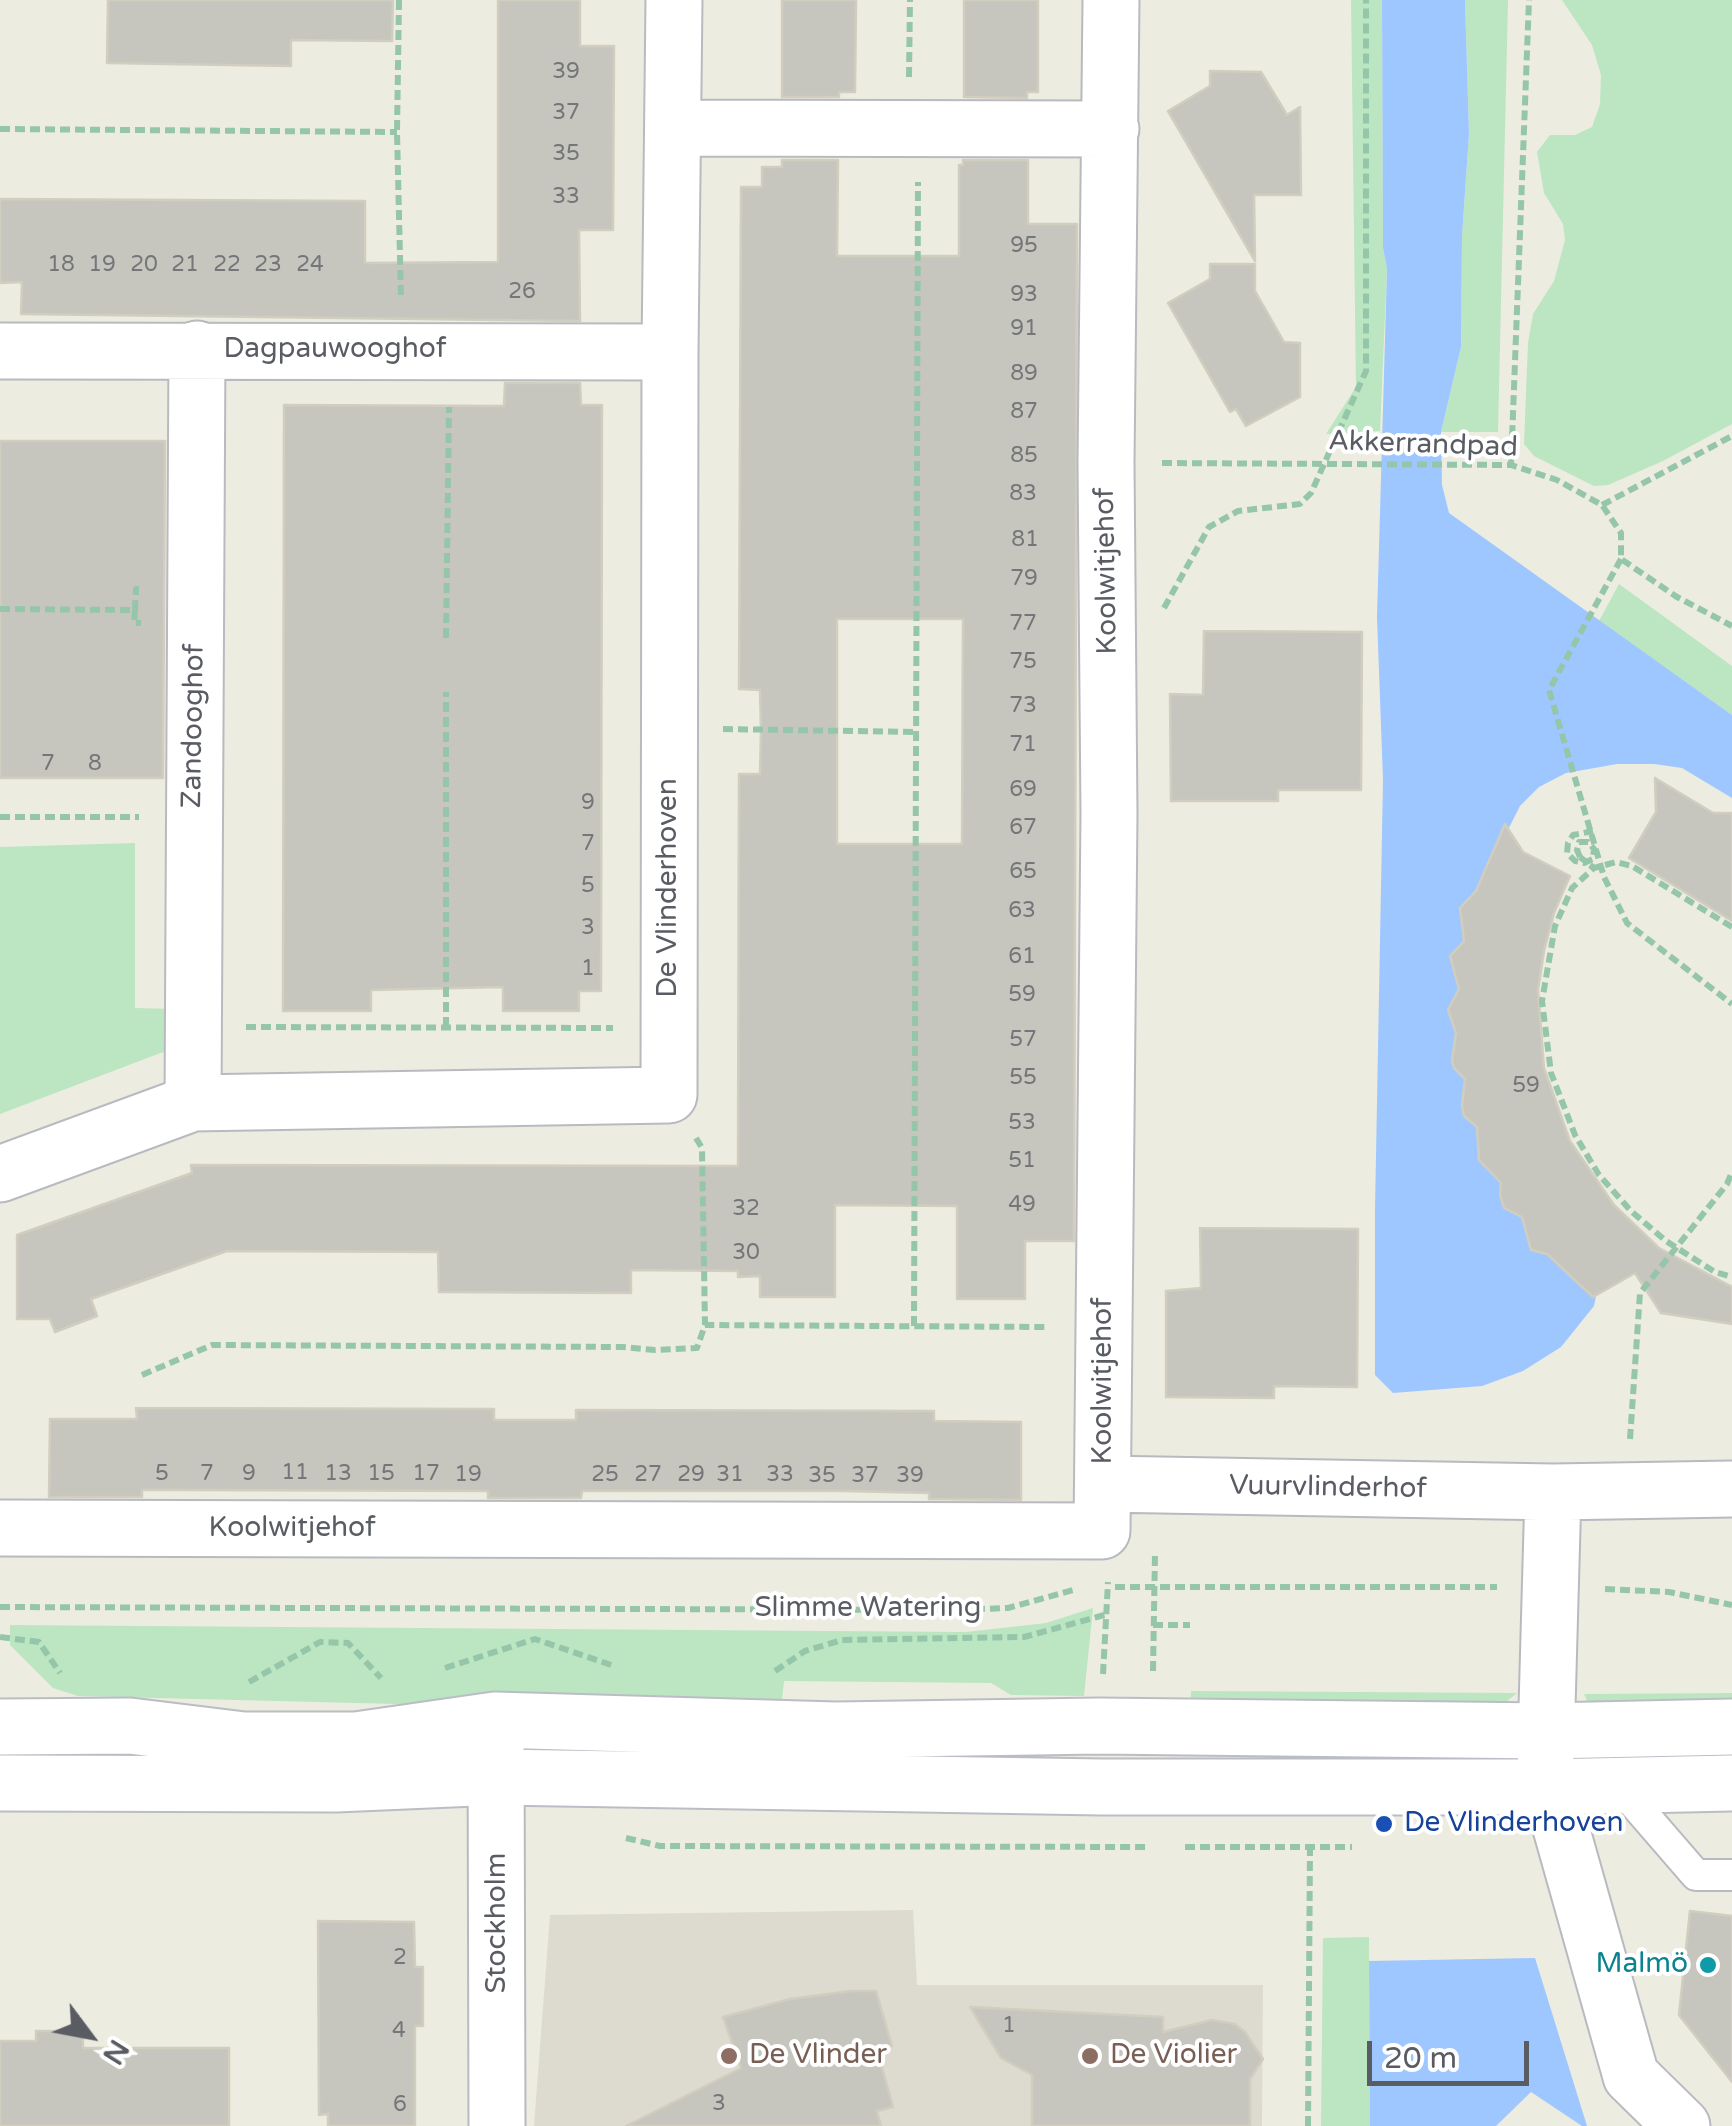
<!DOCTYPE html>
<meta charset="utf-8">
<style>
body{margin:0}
#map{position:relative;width:1732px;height:2126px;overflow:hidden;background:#edece0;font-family:"Varela Round",sans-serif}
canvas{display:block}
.north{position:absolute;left:40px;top:1986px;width:100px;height:100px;-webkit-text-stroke:8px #fff;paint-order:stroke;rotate:122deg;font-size:28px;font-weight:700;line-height:40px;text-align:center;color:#595c62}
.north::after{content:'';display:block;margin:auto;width:35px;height:45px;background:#595c62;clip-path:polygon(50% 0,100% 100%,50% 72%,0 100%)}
.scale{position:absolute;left:1367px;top:2041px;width:162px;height:45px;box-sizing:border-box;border:5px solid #595c62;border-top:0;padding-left:12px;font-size:30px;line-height:35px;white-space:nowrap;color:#595c62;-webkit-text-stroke:8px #fff;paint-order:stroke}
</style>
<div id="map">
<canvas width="1732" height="2126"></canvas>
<div class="north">N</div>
<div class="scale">20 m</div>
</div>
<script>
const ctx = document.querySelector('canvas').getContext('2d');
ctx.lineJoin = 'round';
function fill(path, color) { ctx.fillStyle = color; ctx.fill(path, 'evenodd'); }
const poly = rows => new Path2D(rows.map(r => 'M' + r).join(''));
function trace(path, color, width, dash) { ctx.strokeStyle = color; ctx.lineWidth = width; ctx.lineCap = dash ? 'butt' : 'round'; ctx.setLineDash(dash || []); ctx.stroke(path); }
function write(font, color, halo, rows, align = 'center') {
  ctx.font = font + ' "Varela Round",sans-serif'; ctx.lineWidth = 8; ctx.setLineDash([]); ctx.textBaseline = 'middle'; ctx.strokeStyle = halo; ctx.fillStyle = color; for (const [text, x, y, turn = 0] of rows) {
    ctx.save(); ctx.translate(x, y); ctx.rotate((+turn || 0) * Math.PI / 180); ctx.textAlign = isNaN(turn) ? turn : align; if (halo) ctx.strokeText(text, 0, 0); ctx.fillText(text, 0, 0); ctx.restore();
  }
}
fill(poly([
 [913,1910,917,1985,1263,1985,1262,2126,534,2126,550,1915]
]), '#dddbcf');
fill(poly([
 [1351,0,1382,0,1383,248,1387,269,1380,431,1326,434,1356,387],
 [1465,0,1508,0,1498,432,1441,432,1461,347,1462,236,1469,134],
 [1562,0,1732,0,1732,424,1663,461,1608,485,1594,486,1534,456,1524,444,1528,343,1533,314,1554,281,1565,240,1563,224,1544,193,1537,152,1550,135,1575,135,1592,127,1600,104,1601,75,1592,45],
 [1619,584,1732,666,1732,715,1599,621],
 [135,843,135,1008,174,1009,171,1049,0,1114,0,847],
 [1093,1608,1084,1696,1011,1695,991,1683,784,1681,781,1709,635,1710,78,1696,53,1688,10,1645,10,1625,966,1632,1046,1623],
 [1191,1691,1517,1693,1496,1710,1190,1713],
 [1732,1693,1732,1711,1592,1711,1584,1694],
 [1369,1937,1370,2126,1321,2126,1323,1938]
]), '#bce5c2');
fill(poly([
 [1382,0,1465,0,1469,134,1462,236,1461,347,1441,432,1442,485,1449,513,1732,715,1732,798,1682,768,1654,764,1617,764,1566,773,1539,787,1520,806,1483,879,1549,1248,1596,1296,1594,1306,1561,1347,1523,1371,1482,1386,1393,1393,1375,1375,1375,1209,1383,780,1377,617,1387,269,1383,248],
 [1535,1958,1587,2126,1582,2126,1531,2092,1496,2126,1370,2126,1369,1961]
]), '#9ec7ff');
const building = poly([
 [108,0,393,0,392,41,291,40,291,66,107,63,108,0],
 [498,0,580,0,580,46,614,46,613,230,579,230,580,321,21,314,22,282,0,283,0,199,365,201,365,263,498,262,498,0],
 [782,0,856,0,855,92,839,92,839,97,782,97,782,0],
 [964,0,1038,0,1038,92,1027,92,1027,98,964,97,964,0],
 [1210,71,1261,72,1287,115,1300,107,1301,195,1254,195,1255,261,1168,111,1210,86,1210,71],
 [782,160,838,160,837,256,959,256,959,165,963,165,963,160,1028,160,1028,224,1077,224,1074,1241,1025,1241,1025,1299,957,1299,957,1206,835,1205,835,1297,760,1297,760,1276,738,1277,738,1271,631,1270,631,1293,439,1292,438,1252,227,1251,91,1299,97,1316,55,1332,50,1319,17,1319,17,1235,192,1173,191,1165,738,1166,739,774,760,774,761,731,760,690,739,689,741,187,762,187,762,167,782,167,782,160],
 [837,619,963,619,962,844,837,844,837,619],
 [1210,264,1255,264,1255,291,1284,342,1300,343,1300,397,1246,426,1236,409,1230,412,1168,303,1210,279,1210,264],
 [505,383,580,383,581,405,602,405,601,991,579,991,579,1011,503,1011,503,987,371,990,371,1011,283,1011,284,405,504,406,505,383],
 [0,441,165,441,163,778,0,778,0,441],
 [1204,631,1362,632,1361,790,1278,790,1278,801,1171,801,1170,694,1203,695,1204,631],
 [1655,778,1713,813,1732,813,1732,921,1629,858,1656,812,1655,778],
 [1505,824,1523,852,1570,876,1554,913,1544,951,1538,990,1544,1068,1570,1141,1614,1205,1659,1248,1732,1287,1732,1324,1661,1313,1635,1273,1593,1297,1547,1254,1531,1250,1522,1217,1504,1208,1500,1195,1501,1183,1479,1160,1477,1127,1464,1116,1462,1105,1465,1079,1454,1068,1452,1061,1456,1033,1448,1010,1459,989,1450,956,1464,941,1460,908,1476,891,1505,824],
 [1200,1228,1358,1229,1357,1387,1274,1386,1274,1398,1166,1397,1166,1291,1201,1288,1200,1228],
 [136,1408,494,1409,494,1420,576,1420,576,1410,934,1411,934,1421,1021,1422,1021,1500,929,1499,929,1493,843,1491,582,1491,581,1498,488,1498,488,1491,183,1490,142,1490,142,1497,49,1497,50,1419,137,1419,136,1408],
 [1690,1911,1732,1916,1732,2082,1679,2015,1690,1911],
 [318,1921,414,1922,415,1967,423,1967,423,2026,415,2026,415,2126,328,2126,328,2114,319,2115,318,1921],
 [851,1991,876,1991,892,2046,877,2050,893,2107,877,2111,881,2126,626,2126,741,2068,723,2017,790,1999,851,1991],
 [970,2007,1163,2017,1163,2032,1212,2020,1235,2024,1245,2032,1263,2059,1250,2079,1250,2126,1032,2126,1032,2075,1001,2058,970,2007],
 [36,2031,83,2031,83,2048,229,2048,229,2126,0,2126,0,2041,36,2041,36,2031]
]);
fill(building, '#c7c6be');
trace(building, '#d1cebf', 2.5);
const lane = poly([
 [1619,1786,1696,1875,1732,1875]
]);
const street = poly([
 [673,128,1111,129],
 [0,351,670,352],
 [193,1103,197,349],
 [0,1174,193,1103,669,1095,670,352,674,0],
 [1104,1484,1553,1492,1732,1489],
 [0,1528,1102,1531,1109,814,1106,463,1111,0],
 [496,1729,497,2126],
 [1545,1779,1553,1492],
 [1561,1828,1631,2076,1682,2126]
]);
const secondary = poly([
 [0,1727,130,1726,244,1740,356,1740,495,1720,836,1730,1099,1726,1547,1731,1732,1727],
 [0,1783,336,1784,498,1777,1101,1787,1545,1787,1732,1783]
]);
trace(lane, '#b8bac0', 34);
trace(street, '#b8bac0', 59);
trace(secondary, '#bbbdc5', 59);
trace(poly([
 [399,0,397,132,401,299],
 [909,77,910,0],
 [0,129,397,132],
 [1162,463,1511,465,1557,480,1602,505,1621,533,1621,559,1677,597,1732,626],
 [1511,465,1529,0],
 [1602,505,1732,436],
 [1621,559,1549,690,1604,877,1627,923,1732,1004],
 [1164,608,1209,527,1238,511,1300,504,1311,493,1366,371,1366,0],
 [0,609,135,610,134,623,141,623],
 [135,610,136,589,139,589],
 [446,638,449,407],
 [723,729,916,732],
 [0,817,139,817],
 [1580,857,1577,850,1579,842,1588,842,1594,849,1593,859,1584,863,1575,861,1567,853,1568,843,1573,835,1593,831],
 [1590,865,1594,868],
 [246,1027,613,1028],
 [446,1027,446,692],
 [696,1138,702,1148,705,1325],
 [914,1326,918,182],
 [142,1375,212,1345,622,1347,655,1350,697,1348,705,1325,1048,1327],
 [1630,1439,1640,1293,1727,1184,1732,1172],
 [1115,1587,1497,1587],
 [1605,1589,1669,1592,1732,1605],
 [0,1607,955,1610,1008,1608,1077,1589],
 [1153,1625,1190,1625],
 [0,1637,39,1642,60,1673],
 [445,1668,535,1639,614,1666],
 [775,1671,805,1651,842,1640,1024,1637,1108,1614],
 [1153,1671,1155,1553],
 [1103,1674,1108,1582],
 [249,1682,320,1642,348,1643,381,1678],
 [626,1838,660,1846,1147,1847],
 [1185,1847,1352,1847],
 [1308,2126,1310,1848]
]), '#95c6aa', 6, [10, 5]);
trace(lane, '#fff', 30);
trace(street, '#fff', 55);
trace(secondary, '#fff', 55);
trace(poly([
 [1580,857,1590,865],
 [1732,927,1632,866,1616,862,1594,868,1572,888,1555,926,1542,1001,1551,1073,1575,1135,1599,1175,1631,1211,1666,1241,1715,1272,1732,1277]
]), '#95c6aa', 6, [10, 5]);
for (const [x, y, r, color] of [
 [1384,1824,10,"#1a4fb4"],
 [1708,1965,10,"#0f9aa8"],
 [729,2056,10,"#8d6e63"],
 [1090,2056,10,"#8d6e63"]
]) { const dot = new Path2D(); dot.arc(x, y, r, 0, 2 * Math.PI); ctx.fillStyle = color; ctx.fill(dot); trace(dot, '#fff', 4); }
write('22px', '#747679', null, [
 ["39",566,72],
 ["37",566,113],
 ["35",566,154],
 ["33",566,197],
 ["95",1024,246],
 ["18",61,265],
 ["19",102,265],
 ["20",144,265],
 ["21",185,265],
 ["22",227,265],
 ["23",268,265],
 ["24",310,265],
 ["26",522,292],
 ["93",1024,295],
 ["91",1024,329],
 ["89",1024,374],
 ["87",1024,412],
 ["85",1024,456],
 ["83",1023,494],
 ["81",1025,540],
 ["79",1024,579],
 ["77",1023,624],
 ["75",1023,662],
 ["73",1023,706],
 ["71",1023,745],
 ["7",48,764],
 ["8",95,764],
 ["69",1023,790],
 ["9",588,803],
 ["67",1023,828],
 ["7",588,844],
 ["65",1023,872],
 ["5",588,886],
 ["63",1022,911],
 ["3",588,928],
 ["61",1022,957],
 ["1",588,969],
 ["59",1022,995],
 ["57",1023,1040],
 ["55",1023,1078],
 ["59",1526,1086],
 ["53",1022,1123],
 ["51",1022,1161],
 ["49",1022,1205],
 ["32",746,1209],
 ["30",746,1253],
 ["11",295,1473],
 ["5",162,1474],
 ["7",207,1474],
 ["9",249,1474],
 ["13",338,1474],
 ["15",381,1474],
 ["17",426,1474],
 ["19",468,1475],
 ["25",605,1475],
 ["27",648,1475],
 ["29",691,1475],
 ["31",730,1475],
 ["33",780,1475],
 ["35",822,1476],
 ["37",865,1476],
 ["39",910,1476],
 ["2",400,1958],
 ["1",1009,2026],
 ["4",399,2031],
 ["3",719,2104],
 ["6",400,2105]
]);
write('28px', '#595c62', '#fff', [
 ["Dagpauwooghof",335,350],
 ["Akkerrandpad",1423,445,2],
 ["Koolwitjehof",1107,571,-91],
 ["Zandooghof",194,726,-89],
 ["De Vlinderhoven",669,888,-90],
 ["Koolwitjehof",1104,1381,-90],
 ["Vuurvlinderhof",1328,1488,1],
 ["Koolwitjehof",292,1529],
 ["Slimme Watering",868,1609],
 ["Stockholm",498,1923,-90]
]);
write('28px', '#164399', '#fff', [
 ["De Vlinderhoven",1404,1824]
], 'left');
write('28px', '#0d838f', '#fff', [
 ["Malmö",1688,1965]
], 'right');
write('28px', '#785e54', '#fff', [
 ["De Vlinder",749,2056],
 ["De Violier",1110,2056]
], 'left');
</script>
